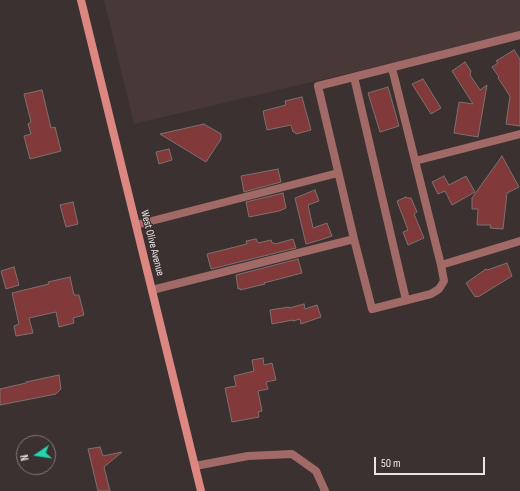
<!DOCTYPE html>
<style>
body{margin:0}
#map{position:relative;width:520px;height:491px;overflow:hidden;background:#3b3130;font-family:"Sofia Sans Condensed",sans-serif}
canvas{display:block}
.north{position:absolute;left:16px;top:435px;width:40px;height:40px;box-sizing:border-box;background:#3b3130;border:1px solid #817878;border-radius:50%;rotate:257deg;font-size:11px;font-weight:700;line-height:16px;text-align:center;color:#eae3e3}
.north::after{content:'';display:block;margin:auto;width:14px;height:18px;background:#22d5af;clip-path:polygon(50% 0,100% 100%,50% 72%,0 100%)}
.scale{position:absolute;left:374px;top:457px;width:111px;height:18px;box-sizing:border-box;border:2px solid #eae3e3;border-top:0;padding-left:5px;font-size:12px;line-height:14px;white-space:nowrap;color:#eae3e3;-webkit-text-stroke:3px #3b3130;paint-order:stroke}
</style>
<div id="map">
<canvas width="520" height="491"></canvas>
<div class="north">N</div>
<div class="scale">50 m</div>
</div>
<script>
const ctx = document.querySelector('canvas').getContext('2d');
ctx.lineJoin = 'round';
function fill(path, color) { ctx.fillStyle = color; ctx.fill(path, 'evenodd'); }
const poly = rows => new Path2D(rows.map(r => 'M' + r).join(''));
function trace(path, color, width, dash) { ctx.strokeStyle = color; ctx.lineWidth = width; ctx.lineCap = dash ? 'butt' : 'round'; ctx.setLineDash(dash || []); ctx.stroke(path); }
function write(font, color, halo, rows, align = 'center') {
  ctx.font = font + ' "Sofia Sans Condensed",sans-serif'; ctx.lineWidth = 3; ctx.setLineDash([]); ctx.textBaseline = 'middle'; ctx.strokeStyle = halo; ctx.fillStyle = color; for (const [text, x, y, turn = 0] of rows) {
    ctx.save(); ctx.translate(x, y); ctx.rotate((+turn || 0) * Math.PI / 180); ctx.textAlign = isNaN(turn) ? turn : align; if (halo) ctx.strokeText(text, 0, 0); ctx.fillText(text, 0, 0); ctx.restore();
  }
}
fill(poly([
 [104,0,520,0,520,33,134,124]
]), '#493838');
const building = poly([
 [514,50,520,59,520,126,506,124,510,96,498,78,499,77,492,67,498,63,496,61,514,50],
 [465,62,471,71,470,75,480,90,487,85,478,137,454,133,459,102,473,104,452,71,465,62],
 [423,79,441,108,431,114,412,84,423,79],
 [388,87,399,126,380,132,368,93,388,87],
 [42,90,51,128,55,127,61,151,30,159,24,136,31,134,28,124,31,122,24,94,42,90],
 [302,97,311,130,296,134,295,132,293,132,291,125,267,130,263,111,286,105,285,101,302,97],
 [204,124,221,134,221,139,206,162,160,134,204,124],
 [169,149,172,160,159,164,156,152,169,149],
 [502,156,519,187,507,193,503,229,490,228,491,225,477,225,478,209,472,209,472,198,502,156],
 [278,169,281,182,244,192,241,176,278,169],
 [444,176,449,185,466,176,475,192,452,205,445,191,438,194,432,182,444,176],
 [315,190,319,201,308,205,313,228,327,223,332,236,320,240,306,244,295,198,315,190],
 [283,193,286,208,279,211,249,217,246,202,283,193],
 [406,197,407,198,411,198,417,212,414,214,424,238,408,245,403,232,408,230,397,201,406,197],
 [73,202,78,224,66,227,60,205,73,202],
 [256,239,258,243,271,240,272,243,274,243,275,244,293,239,296,248,211,269,207,254,247,244,246,241,256,239],
 [298,259,302,273,264,283,265,284,240,290,240,288,238,289,236,275,298,259],
 [507,263,512,276,478,297,477,296,475,297,466,283,486,269,487,270,507,263],
 [14,267,19,285,6,289,1,271,14,267],
 [70,277,74,295,79,295,84,315,73,318,74,323,59,327,56,312,29,318,33,333,16,336,14,326,19,324,12,293,49,284,48,282,70,277],
 [304,304,305,309,317,305,321,317,301,324,300,319,293,321,293,320,272,324,270,310,289,307,289,308,304,304],
 [263,358,264,365,272,363,276,380,266,382,268,389,258,391,262,411,258,412,259,417,232,422,225,388,236,386,234,376,254,371,252,360,263,358],
 [59,375,61,389,56,394,0,405,0,389,26,383,26,382,59,375],
 [100,447,103,456,122,452,104,467,110,491,98,491,88,449,100,447]
]);
fill(building, '#813a39');
trace(building, '#7c7170', 1);
trace(poly([
 [392,68,441,265,520,241],
 [354,77,406,300],
 [415,161,520,134],
 [136,225,338,173],
 [354,239,372,309,431,294,439,289,444,281,441,265],
 [152,290,354,239,318,86,520,35],
 [195,466,248,456,292,454,316,471,325,491]
]), '#a16a66', 8);
trace(poly([
 [81,0,201,491]
]), '#dd8782', 8);
write('11px', '#eae3e3', '#3b3130', [
 ["West Olive Avenue",152,243,76]
]);
</script>
